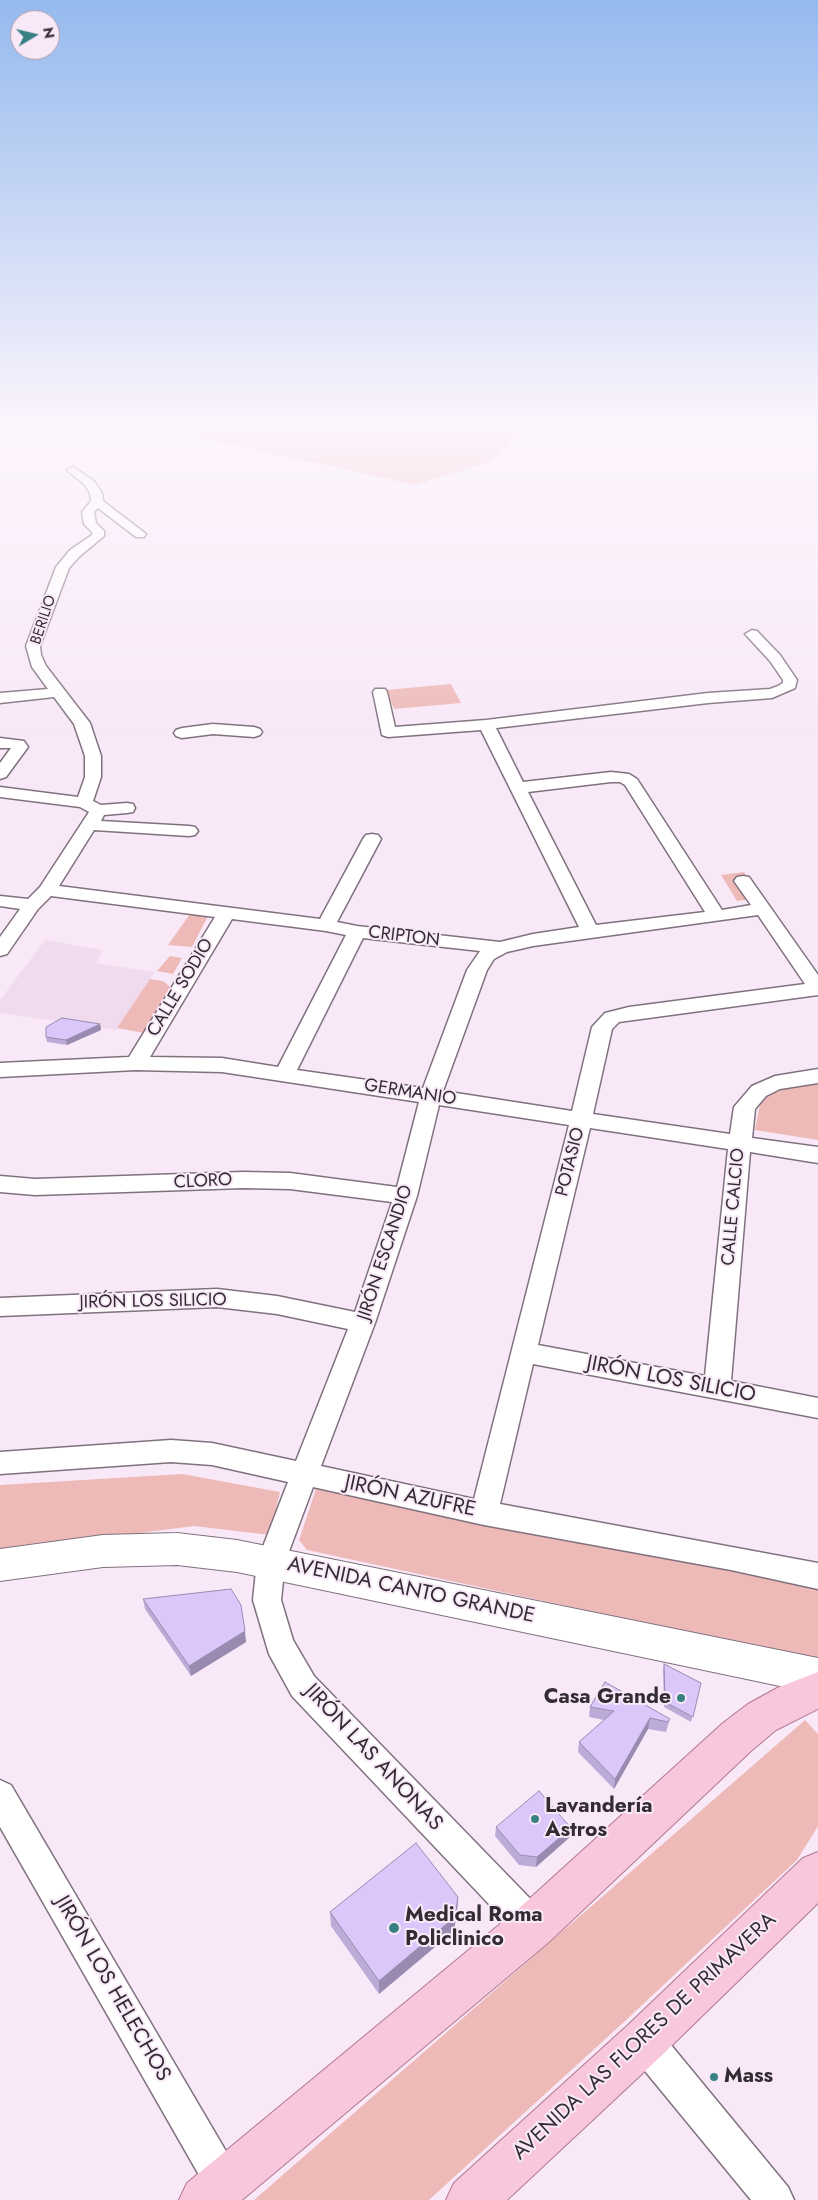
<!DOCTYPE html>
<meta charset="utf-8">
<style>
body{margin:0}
#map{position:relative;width:818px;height:2200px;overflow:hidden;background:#f9e9f8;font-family:Jost,sans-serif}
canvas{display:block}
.north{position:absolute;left:10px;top:10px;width:50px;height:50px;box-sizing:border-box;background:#f9e9f8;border:1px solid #aa9ea9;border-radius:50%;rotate:81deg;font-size:14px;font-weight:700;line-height:20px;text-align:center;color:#332d33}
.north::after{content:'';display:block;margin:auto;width:18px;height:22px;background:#378083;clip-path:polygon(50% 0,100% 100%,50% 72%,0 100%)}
</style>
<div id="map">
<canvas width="818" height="2200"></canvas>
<div class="north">N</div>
</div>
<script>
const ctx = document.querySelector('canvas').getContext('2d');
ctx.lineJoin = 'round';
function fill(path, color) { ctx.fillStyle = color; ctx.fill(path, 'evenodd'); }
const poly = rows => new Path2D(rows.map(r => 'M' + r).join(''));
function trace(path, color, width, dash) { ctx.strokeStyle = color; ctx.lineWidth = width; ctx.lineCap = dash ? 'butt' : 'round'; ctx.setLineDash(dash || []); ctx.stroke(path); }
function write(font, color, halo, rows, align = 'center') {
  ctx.font = font + ' Jost,sans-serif'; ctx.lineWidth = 4; ctx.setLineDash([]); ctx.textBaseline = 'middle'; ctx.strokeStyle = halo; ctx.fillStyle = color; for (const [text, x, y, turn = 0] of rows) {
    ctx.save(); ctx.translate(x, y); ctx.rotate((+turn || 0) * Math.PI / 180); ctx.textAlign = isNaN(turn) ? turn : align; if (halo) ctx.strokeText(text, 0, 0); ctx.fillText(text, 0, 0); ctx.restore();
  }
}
fill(poly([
 [45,940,103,950,96,963,155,972,116,1030,0,1013,0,1000]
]), '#f0daee');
fill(poly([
 [153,427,525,427,493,460,416,485],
 [451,684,461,703,394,709,386,690],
 [744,872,761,898,737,901,721,875],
 [190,914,208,916,192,947,168,945],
 [170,956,182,958,173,974,157,971],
 [150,979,163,981,170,987,146,1032,144,1033,117,1028],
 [818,1080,818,1140,755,1130,761,1099,773,1090],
 [182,1474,280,1492,270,1535,194,1526,0,1551,0,1485],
 [327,1481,818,1587,818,1660,307,1550,299,1540,316,1489],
 [805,1720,818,1734,818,1826,797,1860,625,2021,429,2200,254,2200]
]), '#eebab8');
const street = poly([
 [73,467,94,481,102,493,103,501,146,534,144,537,136,537,98,508,94,512,96,523,104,531,104,536,80,556,69,568,40,646,41,655,46,666,90,723,101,756,101,777,93,801,101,805,127,803,133,804,135,808,133,812,127,813,104,815,101,821,189,826,195,827,198,831,195,835,189,836,94,830,59,886,320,919,363,839,366,835,372,834,378,835,381,839,337,922,357,926,500,942,533,934,579,927,481,730,388,737,382,735,373,692,375,689,385,689,387,692,395,727,486,720,708,693,770,689,778,686,783,683,783,680,770,661,745,634,752,630,757,631,780,655,797,680,795,688,772,698,708,703,496,728,523,782,611,772,629,774,637,779,722,910,751,905,734,881,737,877,743,876,749,877,818,975,818,995,619,1022,612,1029,593,1114,730,1134,734,1107,752,1086,775,1076,818,1069,818,1083,780,1089,766,1096,755,1109,752,1138,818,1147,818,1163,750,1152,731,1381,818,1398,818,1418,533,1364,500,1504,818,1563,818,1589,731,1570,484,1525,313,1487,285,1562,281,1600,293,1640,314,1676,545,1914,550,1926,545,1938,533,1943,521,1938,292,1696,269,1654,253,1600,257,1562,288,1482,212,1465,171,1462,0,1474,0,1452,171,1440,212,1443,296,1461,348,1329,277,1314,217,1307,0,1316,0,1298,217,1289,277,1296,355,1312,392,1202,290,1189,243,1188,35,1195,0,1192,0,1176,35,1179,243,1172,290,1173,397,1187,419,1102,222,1072,136,1070,0,1077,0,1063,129,1057,215,917,51,896,38,909,7,954,0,956,0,937,20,909,0,906,0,896,28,899,40,887,89,812,80,807,0,797,0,787,78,797,85,777,85,756,74,724,54,697,0,703,0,693,48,689,32,667,26,646,56,567,70,550,92,535,92,532,84,524,82,512,91,501,90,493,85,485,67,470,73,467],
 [611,782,620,782,625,785,705,912,596,925,528,792,611,782],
 [758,915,805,984,629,1007,605,1013,592,1027,572,1111,443,1091,487,970,494,959,507,952,533,946,758,915],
 [232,919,326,931,346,935,278,1067,222,1058,150,1057,232,919],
 [363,938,480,951,467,970,423,1088,297,1070,363,938],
 [439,1105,569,1125,474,1499,321,1466,375,1323,417,1196,439,1105],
 [590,1128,728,1149,705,1376,538,1345,590,1128],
 [213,724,254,727,260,729,262,732,260,735,254,737,213,734,182,738,176,736,174,733,176,730,182,728,213,724],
 [0,738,24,741,28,747,6,777,0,779,0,763,11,748,0,748,0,738],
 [0,1780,11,1785,237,2170,243,2183,237,2196,229,2200,219,2200,211,2196,0,1827,0,1780],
 [644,2023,657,2028,788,2187,794,2200,751,2200,631,2054,626,2041,631,2028,644,2023]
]);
const secondary = poly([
 [177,1533,237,1540,818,1658,818,1694,237,1572,177,1565,103,1567,0,1581,0,1549,103,1535,177,1533]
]);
const primary = poly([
 [818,1672,818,1709,776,1730,751,1751,549,1942,242,2200,179,2200,187,2183,517,1910,723,1723,748,1704,779,1687,818,1672],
 [818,1852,818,1903,660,2057,507,2200,446,2200,454,2183,628,2025,803,1858,818,1852]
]);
trace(street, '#80717f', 3);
trace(secondary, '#80717f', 2);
trace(primary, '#b17891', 2);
fill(street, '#fff');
fill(secondary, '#fff');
fill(primary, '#f9c7db');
fill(poly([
 [100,1024,101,1030,67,1045,47,1042,46,1037],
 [143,1599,246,1642,191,1676,145,1609],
 [664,1664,701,1683,691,1722,664,1707,663,1670],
 [590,1707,670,1719,666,1732,648,1729,614,1789,578,1752,579,1742,604,1720,589,1717],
 [496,1827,570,1837,536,1867,519,1865,495,1836],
 [458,1897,457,1911,454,1931,379,1994,331,1926,330,1912]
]), '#bcabd7');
fill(poly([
 [100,1024,101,1030,67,1045,66,1040],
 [245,1631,246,1642,191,1676,189,1666],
 [650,1718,648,1729,614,1789,615,1779],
 [571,1828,570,1837,536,1867,537,1857],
 [458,1897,457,1911,454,1931,379,1994,379,1981]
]), '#998baf');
const building = poly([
 [62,1018,100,1024,66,1040,46,1037,46,1027,62,1018],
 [231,1589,241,1605,245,1631,189,1666,143,1599,231,1589],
 [664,1664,701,1683,693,1717,665,1702,664,1664],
 [605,1682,670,1719,668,1722,650,1718,615,1779,579,1742,614,1711,590,1707,605,1682],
 [539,1791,571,1828,537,1857,520,1855,496,1827,539,1791],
 [416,1843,458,1897,455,1917,379,1981,330,1912,416,1843]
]);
fill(building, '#dbc7fa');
trace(building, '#998baf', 1);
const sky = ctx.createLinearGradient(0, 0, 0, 735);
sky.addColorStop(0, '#95baee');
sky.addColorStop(0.58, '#fcf5fc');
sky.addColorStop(1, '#fcf5fc00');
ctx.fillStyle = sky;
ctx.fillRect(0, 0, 818, 735);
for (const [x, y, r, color] of [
 [681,1698,5,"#378083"],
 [535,1819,5,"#378083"],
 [394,1928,6,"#378083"],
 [714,2077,5,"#378083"]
]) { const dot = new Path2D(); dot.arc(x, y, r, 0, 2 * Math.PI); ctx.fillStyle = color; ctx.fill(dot); trace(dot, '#f9e9f8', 2); }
write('15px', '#332d33', '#f9e9f8', [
 ["BERILIO",44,620,-72]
]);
write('18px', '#332d33', '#f9e9f8', [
 ["CRIPTON",404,937,7],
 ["CALLE SODIO",181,988,-59],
 ["GERMANIO",410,1093,9],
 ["POTASIO",571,1162,-76],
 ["CLORO",203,1182,-3],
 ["CALLE CALCIO",734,1207,-85],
 ["JIRÓN ESCANDIO",386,1253,-72],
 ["JIRÓN LOS SILICIO",153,1302,-1]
]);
write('21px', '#332d33', '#f9e9f8', [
 ["JIRÓN LOS SILICIO",671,1380,11],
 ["JIRÓN AZUFRE",410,1497,12],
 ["AVENIDA CANTO GRANDE",411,1591,12],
 ["JIRÓN LAS ANONAS",373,1758,47],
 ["JIRÓN LOS HELECHOS",112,1989,60],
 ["AVENIDA LAS FLORES DE PRIMAVERA",645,2037,-43]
]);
write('bold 21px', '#332d33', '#f9e9f8', [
 ["Casa Grande",671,1698,"right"],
 ["Lavandería",545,1807],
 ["Astros",545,1831],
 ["Medical Roma",405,1916],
 ["Policlinico",405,1940],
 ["Mass",724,2077]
], 'left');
</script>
